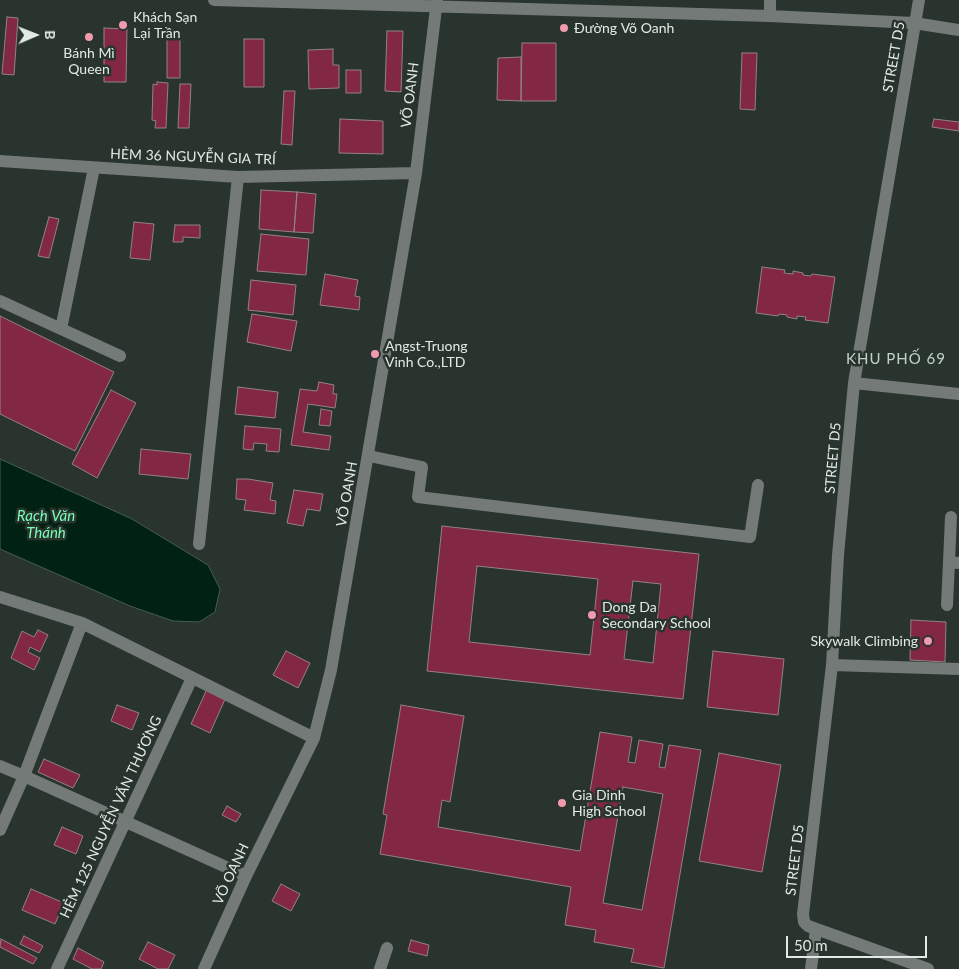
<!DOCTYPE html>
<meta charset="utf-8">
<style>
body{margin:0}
#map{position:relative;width:959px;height:969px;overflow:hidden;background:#28342d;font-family:Lato,sans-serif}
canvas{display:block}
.north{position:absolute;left:10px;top:10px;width:50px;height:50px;-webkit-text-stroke:4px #28342d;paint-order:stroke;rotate:89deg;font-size:14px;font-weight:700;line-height:20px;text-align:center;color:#e3eae5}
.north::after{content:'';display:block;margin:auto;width:18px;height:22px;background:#e3eae5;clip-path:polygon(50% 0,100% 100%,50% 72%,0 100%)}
.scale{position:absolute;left:786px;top:936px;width:141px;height:22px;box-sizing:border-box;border:2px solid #e3eae5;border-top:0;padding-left:6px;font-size:15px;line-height:18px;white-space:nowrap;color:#e3eae5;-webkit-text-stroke:4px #28342d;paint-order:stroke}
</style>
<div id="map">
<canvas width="959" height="969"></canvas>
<div class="north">B</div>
<div class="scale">50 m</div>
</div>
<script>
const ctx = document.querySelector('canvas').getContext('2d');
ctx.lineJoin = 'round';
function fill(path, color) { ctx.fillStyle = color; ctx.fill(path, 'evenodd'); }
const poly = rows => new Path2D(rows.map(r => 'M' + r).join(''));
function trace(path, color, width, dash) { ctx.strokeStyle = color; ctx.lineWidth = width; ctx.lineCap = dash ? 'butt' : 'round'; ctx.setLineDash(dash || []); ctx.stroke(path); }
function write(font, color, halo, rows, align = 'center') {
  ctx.font = font + ' Lato,sans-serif'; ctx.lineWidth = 5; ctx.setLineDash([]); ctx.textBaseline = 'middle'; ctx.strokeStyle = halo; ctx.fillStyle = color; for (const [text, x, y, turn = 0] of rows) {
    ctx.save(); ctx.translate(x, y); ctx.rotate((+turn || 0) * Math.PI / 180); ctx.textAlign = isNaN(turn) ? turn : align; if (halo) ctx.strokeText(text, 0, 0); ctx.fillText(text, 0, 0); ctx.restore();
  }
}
const water = poly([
 [0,459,132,519,208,565,220,589,215,612,199,622,173,621,130,606,0,549,0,459]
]);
fill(water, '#012212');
trace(water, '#455e51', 1);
const building = poly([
 [7,17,18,18,14,75,2,74,7,17],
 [104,28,127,29,126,82,104,82,104,28],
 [387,31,403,31,401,92,385,91,387,31],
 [180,36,180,78,167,78,167,37,180,36],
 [244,39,264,39,264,87,244,87,244,39],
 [522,43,556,43,556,101,521,101,522,43],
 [333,49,333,65,339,65,339,88,309,89,308,50,333,49],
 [742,53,757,53,755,110,740,109,742,53],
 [521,57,521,101,497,100,498,58,521,57],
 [346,70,361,70,361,93,346,93,346,70],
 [157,82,168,83,166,128,155,128,156,121,152,120,153,84,157,85,157,82],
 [180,84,191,84,189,128,178,128,180,84],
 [284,91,295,91,292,145,281,144,284,91],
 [340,119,383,121,383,154,339,153,340,119],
 [934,119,959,122,959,131,932,127,934,119],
 [261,190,297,192,294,232,259,229,261,190],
 [297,192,316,194,313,233,294,232,297,192],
 [49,217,59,219,49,258,38,256,49,217],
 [134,222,154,224,150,260,130,258,134,222],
 [175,225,200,225,200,238,183,237,183,242,173,242,175,225],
 [261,234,309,239,306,275,257,271,261,234],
 [762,267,785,270,784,273,793,274,793,271,803,273,803,275,811,276,812,274,835,277,828,323,805,320,806,317,797,316,797,319,787,317,787,315,779,314,778,316,756,313,762,267],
 [325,274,358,280,355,296,360,297,359,310,320,305,325,274],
 [251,280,296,285,293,315,248,310,251,280],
 [252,314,297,321,291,351,247,342,252,314],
 [0,316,114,372,75,451,0,414,0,316],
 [319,382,334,385,333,394,337,394,335,408,308,404,303,432,331,436,329,450,291,445,300,389,317,391,319,382],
 [238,387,278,392,275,418,235,414,238,387],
 [111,390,136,403,97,478,72,464,111,390],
 [321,409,332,411,330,426,319,425,321,409],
 [245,426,281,429,279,452,266,451,267,444,254,443,253,450,243,449,245,426],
 [141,449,191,454,188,479,139,474,141,449],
 [237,479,248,479,273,483,270,500,276,501,275,514,244,510,246,500,236,499,237,479],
 [294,490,323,494,320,511,307,509,303,526,287,523,294,490],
 [442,526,699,554,683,699,427,671,442,526],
 [477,566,598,579,590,655,469,642,477,566],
 [633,581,661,584,653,663,624,659,633,581],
 [911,620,946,622,945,662,910,660,911,620],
 [38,630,48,635,40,652,30,647,28,652,40,658,34,670,11,658,22,631,34,637,38,630],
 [286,651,310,663,298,688,273,675,286,651],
 [713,651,784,659,778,715,707,707,713,651],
 [207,689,226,697,210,733,191,724,207,689],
 [117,705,139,713,132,730,111,721,117,705],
 [401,705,464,716,450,802,442,800,438,827,580,851,600,732,632,737,628,762,635,763,639,740,663,744,659,767,665,768,669,745,701,750,664,968,631,962,634,949,594,942,596,930,565,925,571,887,380,854,387,815,383,814,401,705],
 [623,787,663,794,642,910,603,903,623,787],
 [719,753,781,765,762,872,699,861,719,753],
 [44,759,80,775,73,788,38,772,44,759],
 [227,806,241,814,236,822,222,815,227,806],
 [62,827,83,836,76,854,54,845,62,827],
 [281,884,300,894,291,911,272,901,281,884],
 [31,889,64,903,55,924,22,910,31,889],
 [24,936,43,946,39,953,20,944,24,936],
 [1,939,37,958,33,964,0,947,1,939],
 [411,940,429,945,427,956,408,951,411,940],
 [148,942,175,955,168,969,158,969,139,959,148,942],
 [78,948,104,962,101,969,92,969,73,959,78,948]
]);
fill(building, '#832844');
trace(building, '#928285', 1);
trace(poly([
 [214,0,770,16,914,23,959,30],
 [919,0,854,383,838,555,832,665,803,914,804,922,808,926,928,969],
 [770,16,770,0],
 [0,161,238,177,416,173],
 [0,301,120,356],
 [61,329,94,168],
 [854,383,959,394],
 [369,456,422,467,418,497,750,537,758,485],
 [951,517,949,562,959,563],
 [199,544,238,177],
 [0,597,82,623,314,738],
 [947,605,949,562],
 [832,665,959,669],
 [0,766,24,776,246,876],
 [0,830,24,776,82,623],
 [57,969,192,678],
 [204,969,246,876,314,738,331,670,416,173,437,0],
 [380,969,387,948],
 [811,969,816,929]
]), '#747a77', 12);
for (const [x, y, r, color] of [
 [123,25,5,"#f29aad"],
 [564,28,5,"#f29aad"],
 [89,37,5,"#f29aad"],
 [375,354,5,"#f29aad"],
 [592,615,5,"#f29aad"],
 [928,641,5,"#f29aad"],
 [562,803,5,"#f29aad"]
]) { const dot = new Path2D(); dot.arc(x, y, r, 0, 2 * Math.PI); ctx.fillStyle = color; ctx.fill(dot); trace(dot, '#28342d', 2); }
write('14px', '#e3eae5', '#28342d', [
 ["Khách Sạn",133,17],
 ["Lại Trần",133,33],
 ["Đường Võ Oanh",574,28],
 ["Bánh Mì",89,53,"center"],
 ["Queen",89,69,"center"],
 ["Angst-Truong",385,346],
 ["Vinh Co.,LTD",385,362],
 ["Dong Da",602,607],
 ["Secondary School",602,623],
 ["Skywalk Climbing",918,641,"right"],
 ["Gia Dinh",572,795],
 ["High School",572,811]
], 'left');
write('14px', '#e3eae5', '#28342d', [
 ["STREET D5",894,57,-80],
 ["VÕ OANH",410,95,-83],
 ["HẺM 36 NGUYỄN GIA TRÍ",193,157,2],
 ["STREET D5",833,458,-85],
 ["VÕ OANH",347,494,-80],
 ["HẺM 125 NGUYỄN VĂN THƯƠNG",111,817,-65],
 ["STREET D5",795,860,-83],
 ["VÕ OANH",231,874,-65]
]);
ctx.letterSpacing = '1px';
write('15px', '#c3d2c9', '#28342d', [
 ["KHU PHỐ 69",896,359]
]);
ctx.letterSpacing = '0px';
write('italic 15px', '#78ffb8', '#28342d', [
 ["Rạch Văn",46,516],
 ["Thánh",46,533]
]);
</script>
